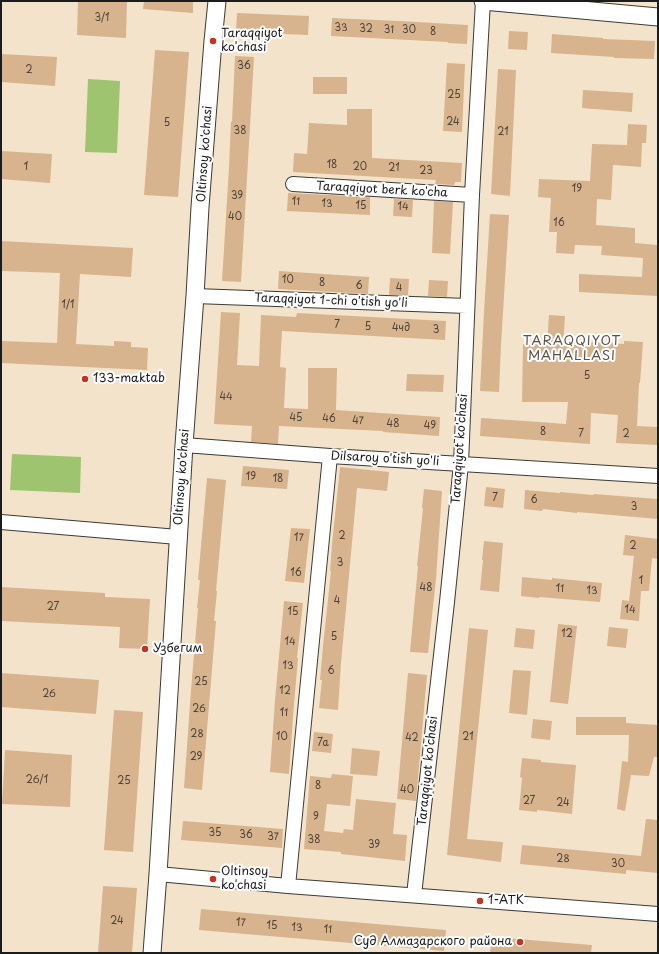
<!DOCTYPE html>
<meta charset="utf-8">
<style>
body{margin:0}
#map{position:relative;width:659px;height:954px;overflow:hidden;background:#f4e3cb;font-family:"Playpen Sans",sans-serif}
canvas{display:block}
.frame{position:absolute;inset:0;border:2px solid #1c1c1c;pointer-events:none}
</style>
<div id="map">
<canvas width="659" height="954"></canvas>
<div class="frame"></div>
</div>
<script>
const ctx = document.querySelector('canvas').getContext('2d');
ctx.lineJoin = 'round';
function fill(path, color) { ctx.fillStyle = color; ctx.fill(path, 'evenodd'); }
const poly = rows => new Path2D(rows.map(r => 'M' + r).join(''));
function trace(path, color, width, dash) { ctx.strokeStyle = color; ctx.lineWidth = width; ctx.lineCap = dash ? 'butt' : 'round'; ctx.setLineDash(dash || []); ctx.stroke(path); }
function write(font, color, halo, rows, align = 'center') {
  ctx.font = font + ' "Playpen Sans",sans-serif'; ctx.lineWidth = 4; ctx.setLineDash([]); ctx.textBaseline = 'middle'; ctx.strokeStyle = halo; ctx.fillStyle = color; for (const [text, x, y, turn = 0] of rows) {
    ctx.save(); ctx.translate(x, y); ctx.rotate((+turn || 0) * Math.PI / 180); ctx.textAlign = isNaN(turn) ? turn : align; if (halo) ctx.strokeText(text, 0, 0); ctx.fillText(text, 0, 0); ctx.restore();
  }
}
fill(poly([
 [88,79,120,81,117,153,85,152],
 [12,454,81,457,80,493,10,490]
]), '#9fc46f');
fill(poly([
 [78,1,127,1,126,38,77,35],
 [144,1,193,1,193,13,143,9],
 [237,13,309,16,308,35,236,32],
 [332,18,400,21,468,25,467,44,448,43,448,42,331,36],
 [509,31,528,32,527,50,508,49],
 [552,34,603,38,603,39,655,41,654,59,614,58,614,57,551,53],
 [155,50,189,52,178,197,144,195],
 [1,54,57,57,55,86,1,82],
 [235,56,254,57,241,282,222,281,229,168,231,121,232,122],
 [447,63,465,64,462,132,443,131],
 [498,69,516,70,510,196,491,194],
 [313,77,347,77,347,94,313,94],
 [583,90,633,93,632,112,582,108],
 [347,109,372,109,372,158,462,163,461,182,455,182,454,185,435,184,436,180,416,179,293,172,294,153,307,154,309,123,347,125],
 [628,124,647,125,646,143,642,143,641,167,613,165,611,200,597,199,596,225,635,228,635,243,658,245,658,296,579,292,579,274,642,277,643,258,601,255,602,246,575,245,574,254,556,253,557,232,549,232,551,198,538,197,539,179,590,181,592,144,627,145],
 [1,151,52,154,50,183,1,179],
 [288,193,370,197,370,215,287,211],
 [394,199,413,200,412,217,393,216],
 [434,201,453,202,450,254,432,253],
 [490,214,509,215,501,345,499,392,480,391,484,312],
 [1,241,133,248,131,277,80,274,76,344,114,346,114,341,131,342,131,347,148,348,147,370,1,363,1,341,57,343,60,273,1,271],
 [279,271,369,277,368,294,278,289],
 [390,278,409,279,408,295,389,295],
 [429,280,448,281,447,297,428,296],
 [221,312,240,313,237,365,259,366,261,315,296,317,297,313,446,321,445,340,282,331,280,367,286,368,284,408,308,409,308,368,337,368,336,410,440,417,439,436,383,432,383,431,279,426,278,444,251,442,252,426,214,424],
 [549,315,565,316,563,345,588,345,589,342,624,344,624,341,643,342,640,383,639,383,637,426,658,427,658,445,616,443,618,415,591,413,590,444,480,436,481,418,525,421,566,424,568,402,522,402,523,344,547,344],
 [407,374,444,375,443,392,406,391],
 [243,466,289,470,287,489,241,486],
 [340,467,389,472,387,491,357,488,341,663,338,710,319,708,322,680,320,680,323,646,331,571,330,571,332,544],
 [207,478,226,480,216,591,217,591,214,621,216,621,202,790,184,788,191,690,198,608,197,608,200,580,198,580],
 [486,487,505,489,503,508,484,506],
 [424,489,442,491,436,579,428,653,410,652,418,566,417,566,423,508,422,508],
 [525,490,560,493,560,492,593,495,594,494,658,499,658,519,577,512,577,513,543,509,542,511,524,509],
 [291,528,310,529,304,583,285,581],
 [625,535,658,539,658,559,652,558,649,591,641,591,639,621,620,619,622,600,629,601,634,556,623,555],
 [484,541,503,543,499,592,480,590,483,560,482,560],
 [522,577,552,580,552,578,602,583,600,602,539,597,539,598,521,596],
 [1,587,105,593,105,597,150,599,147,649,119,648,120,627,1,621],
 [284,601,303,603,297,658,298,658,294,704,289,774,270,772,275,700],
 [558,624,577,626,568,704,550,702],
 [609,627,628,629,626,648,607,646],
 [469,628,488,630,467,839,503,842,501,862,447,855],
 [516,628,535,630,533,649,514,647],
 [513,670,531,671,527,715,509,713],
 [1,673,99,680,96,714,1,707],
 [408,673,427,675,416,801,397,799],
 [114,710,143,712,133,852,104,850],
 [576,717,626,717,626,723,658,725,658,757,654,757,649,776,631,775,625,811,617,809,622,761,628,762,629,735,576,735],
 [533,719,552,721,550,740,531,738],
 [314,732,333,734,331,753,312,751],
 [352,748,380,751,377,776,350,774],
 [5,750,72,755,70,807,2,804],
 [522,758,541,760,541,762,576,765,572,814,537,810,537,812,519,810,522,778,520,777],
 [332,774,353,776,350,806,327,804,324,831,343,833,344,829,353,830,356,799,396,803,393,834,407,835,405,861,341,854,341,852,304,849,310,776,331,778],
 [646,819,658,820,658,873,626,870,626,874,520,864,522,845,641,856],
 [183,821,283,829,282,848,181,840],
 [103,886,137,888,132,953,98,953],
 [201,909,446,930,444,951,199,930],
 [492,937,592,945,591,953,490,953]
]), '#d7b48d');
const minor = poly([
 [293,184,472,195],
 [195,296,467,306],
 [184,445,330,456,658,476],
 [1,522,178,537],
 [158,874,288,886,658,914],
 [288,886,330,456],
 [414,895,447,602,461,464,472,195,483,1]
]);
const tertiary = poly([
 [483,1,658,17],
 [152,953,158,874,184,445,195,296,200,207,213,41,217,1]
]);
trace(minor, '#3c3a36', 16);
trace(tertiary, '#3c3a36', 19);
trace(minor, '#fff', 14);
trace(tertiary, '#fff', 17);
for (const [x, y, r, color] of [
 [213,41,4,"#c8321e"],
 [85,379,4,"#c8321e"],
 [145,649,4,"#c8321e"],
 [213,879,4,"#c8321e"],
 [480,901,4,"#c8321e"],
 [520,942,4,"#c8321e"]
]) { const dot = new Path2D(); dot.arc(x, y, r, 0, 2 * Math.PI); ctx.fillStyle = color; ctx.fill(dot); trace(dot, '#fff', 1.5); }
write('10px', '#4b4238', null, [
 ["3/1",102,18],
 ["33",341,28],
 ["32",366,29],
 ["31",389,30],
 ["30",409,30],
 ["8",433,32],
 ["36",244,66],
 ["2",29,70],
 ["25",454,95],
 ["24",453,122],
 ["5",167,123],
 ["38",240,131],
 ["21",503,132],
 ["18",332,165],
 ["1",26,167],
 ["20",360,167],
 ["21",394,168],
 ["23",426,171],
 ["19",577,189],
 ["39",237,196],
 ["11",296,202],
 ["13",327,204],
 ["15",361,206],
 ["14",403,207],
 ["40",235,217],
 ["16",559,223],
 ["10",288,280],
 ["8",322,283],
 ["6",359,286],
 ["4",399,288],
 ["1/1",68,305],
 ["7",337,325],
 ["5",368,327],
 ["4чд",401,328],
 ["3",436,330],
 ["5",587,376],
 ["44",226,397],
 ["45",296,418],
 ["46",329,419],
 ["47",358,421],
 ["48",393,424],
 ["49",430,426],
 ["8",543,432],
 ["7",581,434],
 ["2",626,434],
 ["19",251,477],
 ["18",278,479],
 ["7",495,498],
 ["6",534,500],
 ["3",634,507],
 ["2",342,536],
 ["17",299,538],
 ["2",633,546],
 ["3",340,563],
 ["16",296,573],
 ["1",641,581],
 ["48",426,588],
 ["11",560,589],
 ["13",592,591],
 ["4",337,601],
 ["27",53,607],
 ["14",630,610],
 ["15",293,612],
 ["12",567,634],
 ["5",334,637],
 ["14",290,642],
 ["13",288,666],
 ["6",331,671],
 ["25",201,682],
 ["12",285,691],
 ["26",49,694],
 ["26",199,709],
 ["11",284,713],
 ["28",197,734],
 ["10",282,737],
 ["21",468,737],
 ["42",412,738],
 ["7a",323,743],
 ["29",196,757],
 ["26/1",37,780],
 ["25",124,781],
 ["8",318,786],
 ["40",407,790],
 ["27",529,801],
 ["24",563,803],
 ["9",316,817],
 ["35",215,833],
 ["36",246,835],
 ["37",273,837],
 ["38",314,840],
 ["39",374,845],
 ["28",563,859],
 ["30",618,864],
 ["24",117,921],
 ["17",241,923],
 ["15",272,926],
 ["13",297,928],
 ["11",328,930]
]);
write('12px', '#1c1c1c', '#fff', [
 ["Taraqqiyot",221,34],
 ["ko'chasi",221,48],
 ["133-maktab",93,379],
 ["Узбегим",153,649],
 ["Oltinsoy",221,872],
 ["ko'chasi",221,886],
 ["1-ATK",488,901],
 ["Суд Алмазарского района",512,942,"right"]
], 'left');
write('12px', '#1c1c1c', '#fff', [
 ["Oltinsoy ko'chasi",205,154,-86],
 ["Taraqqiyot berk ko'cha",382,190,3],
 ["Taraqqiyot 1-chi o'tish yo'li",331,301,2],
 ["Taraqqiyot ko'chasi",460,449,-86],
 ["Dilsaroy o'tish yo'li",385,459,3],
 ["Oltinsoy ko'chasi",182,477,-86],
 ["Taraqqiyot ko'chasi",428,771,-84]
]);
ctx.letterSpacing = '1px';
write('13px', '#5d5144', '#fff', [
 ["TARAQQIYOT",572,341],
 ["MAHALLASI",572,356]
]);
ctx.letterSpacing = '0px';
</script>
